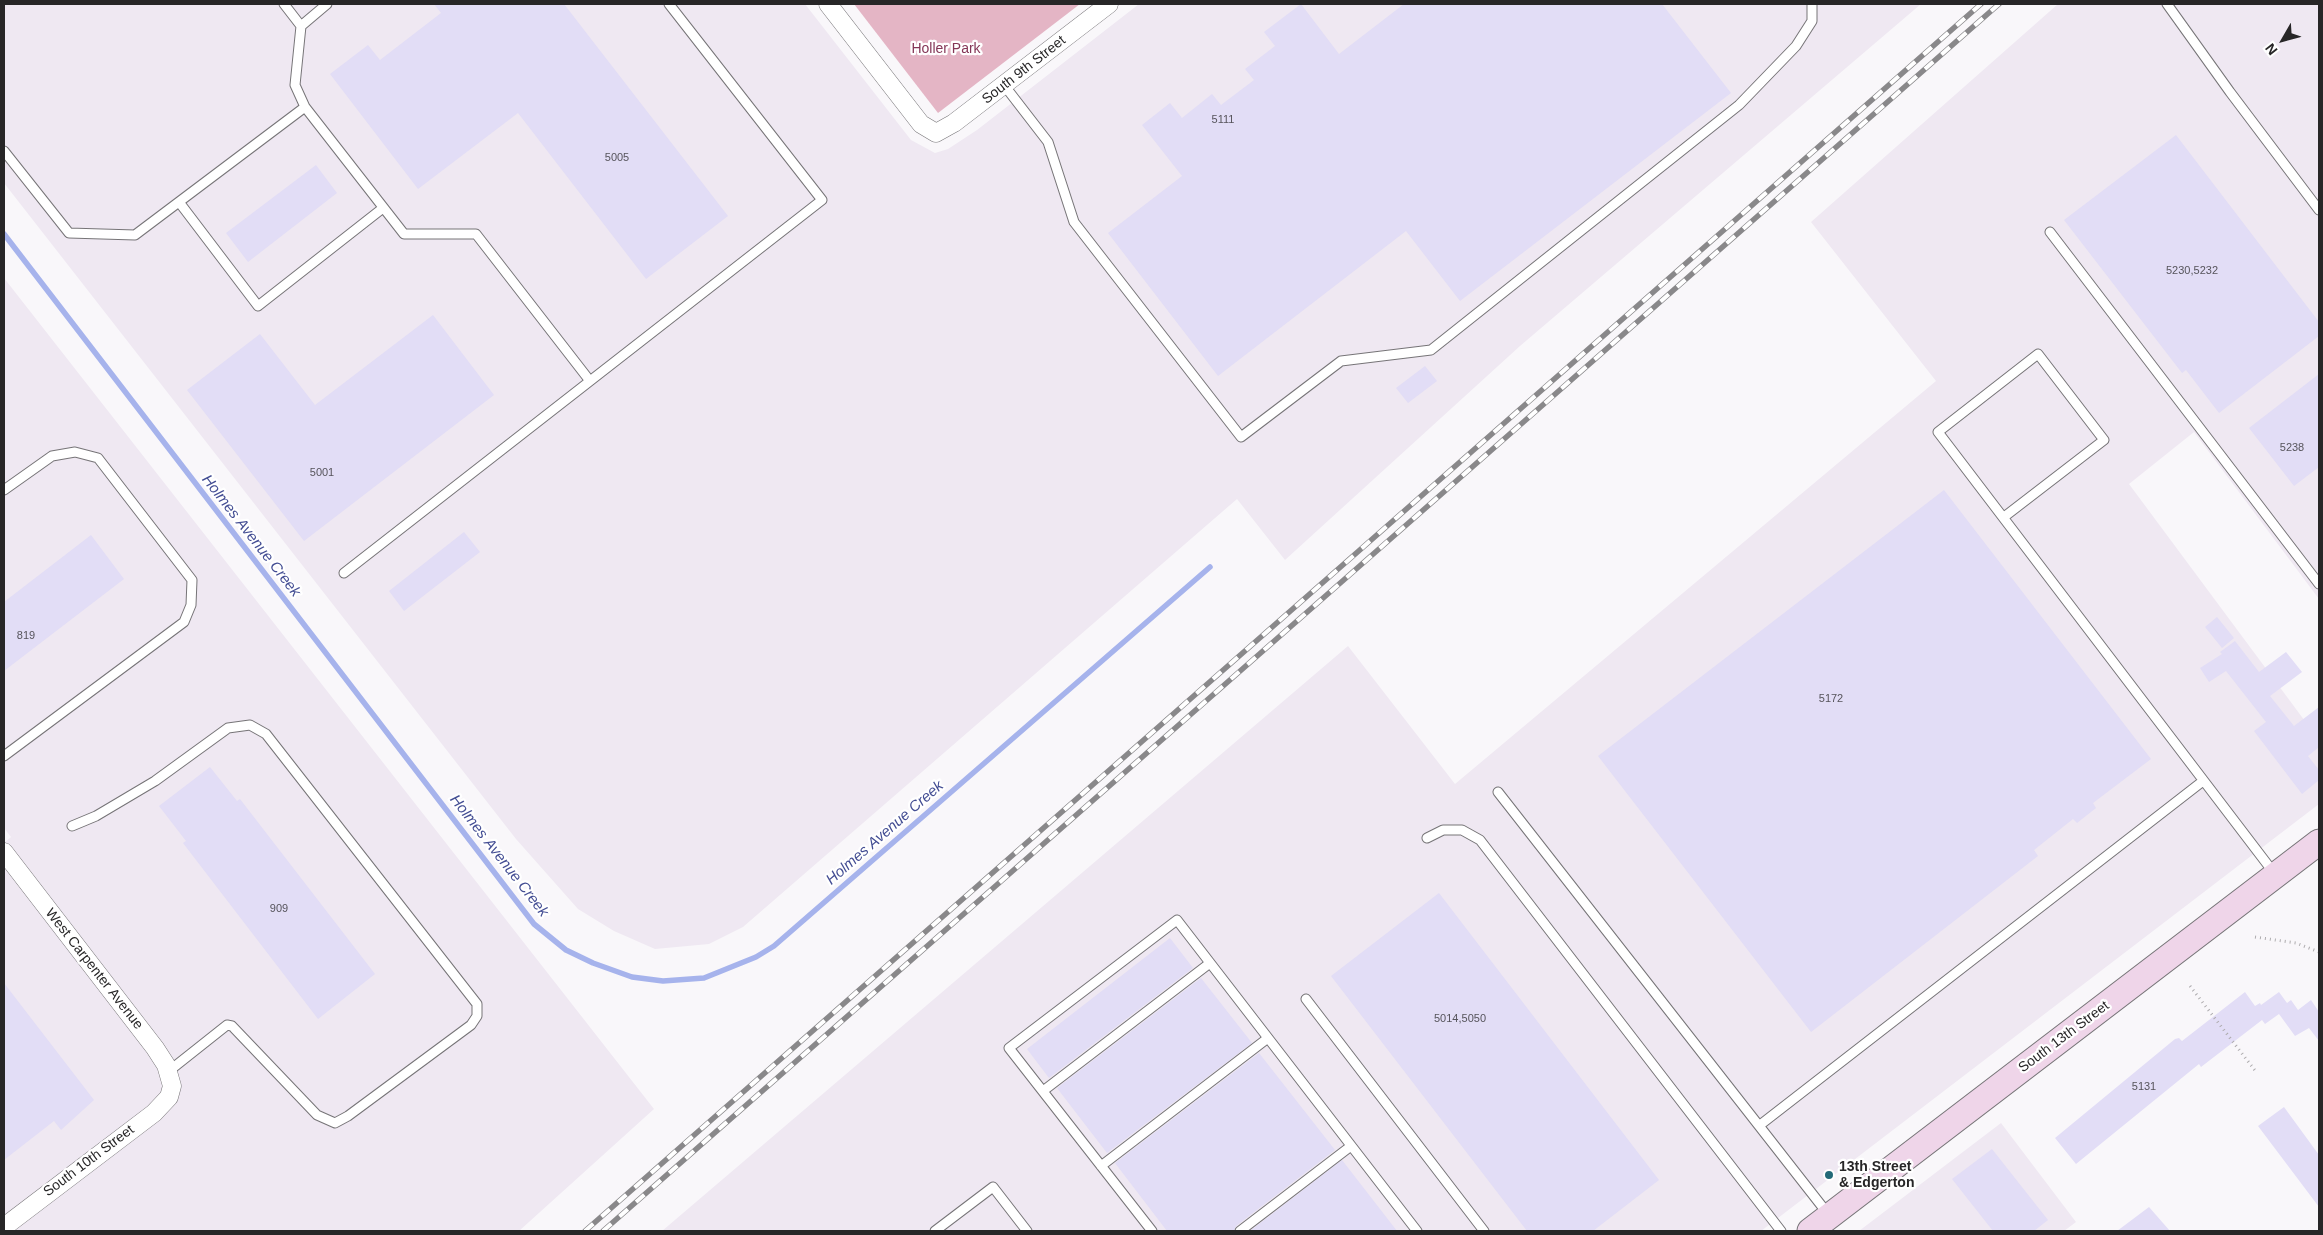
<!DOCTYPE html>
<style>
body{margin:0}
#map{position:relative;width:2323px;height:1235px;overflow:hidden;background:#f9f7fa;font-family:Arial,sans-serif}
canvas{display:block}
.frame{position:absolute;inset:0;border:5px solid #272627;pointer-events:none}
.north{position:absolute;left:2258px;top:15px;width:50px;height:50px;-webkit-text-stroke:4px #fff;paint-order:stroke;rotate:232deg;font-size:14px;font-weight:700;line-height:20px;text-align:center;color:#272627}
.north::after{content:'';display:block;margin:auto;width:18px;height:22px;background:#272627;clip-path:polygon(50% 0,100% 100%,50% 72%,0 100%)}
</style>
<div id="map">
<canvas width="2323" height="1235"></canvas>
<div class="frame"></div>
<div class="north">N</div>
</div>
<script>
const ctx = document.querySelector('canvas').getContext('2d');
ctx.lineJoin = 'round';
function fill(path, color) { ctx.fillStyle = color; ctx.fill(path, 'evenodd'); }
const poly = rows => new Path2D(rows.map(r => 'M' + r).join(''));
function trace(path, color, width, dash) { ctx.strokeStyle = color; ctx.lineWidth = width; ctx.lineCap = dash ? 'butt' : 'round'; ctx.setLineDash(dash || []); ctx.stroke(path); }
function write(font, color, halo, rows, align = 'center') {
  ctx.font = font + ' Arial,sans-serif'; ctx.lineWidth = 4.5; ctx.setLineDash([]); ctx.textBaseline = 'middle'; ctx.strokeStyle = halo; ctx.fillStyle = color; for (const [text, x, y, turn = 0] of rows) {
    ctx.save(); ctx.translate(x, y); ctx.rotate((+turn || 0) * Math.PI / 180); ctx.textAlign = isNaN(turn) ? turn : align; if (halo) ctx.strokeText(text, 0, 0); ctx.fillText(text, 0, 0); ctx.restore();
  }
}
fill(poly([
 [4,4,805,4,911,140,935,153,948,149,977,130,1139,4,1921,4,1520,346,1285,560,1237,499,743,927,709,944,655,949,614,931,578,909,516,839,4,183],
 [2058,4,2319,4,2319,599,2194,432,2129,484,2319,740,2319,804,1761,1231,662,1231,1348,646,1455,784,1936,381,1811,222],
 [4,278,654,1109,519,1231,4,1231,4,843,11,837,4,828],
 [2001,1123,2076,1222,2064,1231,1859,1231]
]), '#efe8f2');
fill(poly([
 [854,4,1080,4,938,113]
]), '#e4b5c5');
trace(poly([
 [4,234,534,924,566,950,593,963,632,977,663,981,704,978,756,957,774,946,1210,567]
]), '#a6b3ec', 5.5);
fill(poly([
 [434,4,564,4,728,216,646,279,518,113,418,189,330,74,368,45,380,60,441,13],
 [1301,4,1339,54,1404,4,1662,4,1731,93,1460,301,1406,231,1218,376,1108,233,1182,176,1142,125,1170,103,1182,118,1212,94,1221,105,1254,80,1245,69,1275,46,1264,32],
 [2176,135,2319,322,2319,336,2219,413,2186,370,2182,373,2064,220],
 [316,165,337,193,248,262,226,233],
 [433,315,494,395,304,541,187,390,260,334,315,405],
 [1425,366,1437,381,1408,403,1396,388],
 [2319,374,2319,467,2294,486,2249,428],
 [1944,490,2151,759,2093,803,2096,808,2077,823,2073,819,2034,850,2038,856,1811,1032,1598,756],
 [464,532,480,552,404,611,389,591],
 [91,535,124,579,4,671,4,602],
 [2217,617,2234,638,2222,648,2205,627],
 [2235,641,2259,672,2286,652,2302,672,2270,696,2294,726,2319,707,2319,747,2308,756,2319,770,2319,780,2302,794,2254,731,2266,722,2226,671,2209,682,2200,668,2222,654,2220,652],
 [210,767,237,801,240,799,375,974,318,1019,183,843,186,841,159,806],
 [1439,893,1659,1180,1593,1231,1527,1231,1331,976],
 [1170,938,1193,968,1049,1078,1027,1049],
 [1201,978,1252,1043,1107,1153,1057,1088],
 [4,983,94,1100,61,1130,54,1121,4,1160],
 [2245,992,2255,1006,2260,1003,2261,1005,2279,992,2287,1003,2291,1000,2298,1010,2311,1000,2319,1012,2319,1041,2309,1028,2295,1036,2279,1014,2265,1024,2262,1020,2201,1067,2199,1064,2076,1164,2055,1138,2175,1039,2179,1038,2182,1041],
 [1259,1053,1335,1150,1236,1226,1234,1231,1167,1231,1115,1163],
 [2284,1107,2319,1155,2319,1207,2258,1126],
 [1992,1149,2048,1220,2034,1231,1993,1231,1952,1179],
 [1342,1160,1397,1231,1250,1231],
 [2149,1207,2170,1231,2117,1231]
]), '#e2ddf6');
const lane = poly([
 [284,4,301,26,295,85,305,107,404,234,476,234,590,381,822,200,669,4],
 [2167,4,2230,92,2319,210],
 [301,26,327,4],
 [1004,85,1048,142,1074,222,1241,437,1341,361,1431,350,1739,105,1796,46,1812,21,1812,4],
 [4,151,69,233,135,235,305,107],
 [179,202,258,306,383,208],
 [2050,232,2319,584],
 [4,490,52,456,75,452,98,458,192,580,191,605,184,622,4,756],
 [2004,517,2104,440,2038,354,1938,432,2274,873],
 [344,573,590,381],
 [1498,792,1828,1214],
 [72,826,96,816,155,781,228,728,250,725,266,734,477,1004,477,1016,471,1025,348,1116,335,1123,317,1115,232,1026,227,1025,169,1071],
 [1427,838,1443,830,1462,830,1480,840,1781,1231],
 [1306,999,1484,1231],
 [1043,1091,1210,963],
 [1760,1125,2203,781],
 [1101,1166,1268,1038],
 [935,1231,993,1187,1027,1231],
 [1152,1231,1009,1048,1177,920,1417,1231],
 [1240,1231,1351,1146]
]);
const street = poly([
 [828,4,921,124,936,133,954,123,1109,4],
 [4,852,155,1048,166,1065,172,1086,169,1097,154,1113,4,1227]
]);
const secondary = poly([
 [1810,1231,2319,842]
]);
trace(lane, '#767477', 11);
trace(street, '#767477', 19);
trace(secondary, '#767477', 27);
trace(poly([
 [2255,937,2296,943,2319,952],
 [2190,986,2257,1073]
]), '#aeacae', 3, [1, 4]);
trace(lane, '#fff', 9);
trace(street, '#fff', 18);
trace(secondary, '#efd5e9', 25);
const rail = poly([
 [585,1231,1981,4],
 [603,1231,1999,4]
]);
trace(rail, '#89888a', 5.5);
trace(rail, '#fff', 4, [11]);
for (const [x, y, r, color] of [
 [1829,1175,5,"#236a78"]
]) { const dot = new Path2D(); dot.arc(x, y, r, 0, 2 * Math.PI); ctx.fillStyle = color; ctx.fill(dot); trace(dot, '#fff', 2); }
write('11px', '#56545b', null, [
 ["5111",1223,120],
 ["5005",617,158],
 ["5230,5232",2192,271],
 ["5238",2292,448],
 ["5001",322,473],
 ["819",26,636],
 ["5172",1831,699],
 ["909",279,909],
 ["5014,5050",1460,1019],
 ["5131",2144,1087]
]);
write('14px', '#843657', '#fff', [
 ["Holler Park",946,49]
]);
write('14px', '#272627', '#fff', [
 ["South 9th Street",1024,70,-38],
 ["West Carpenter Avenue",94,969,52],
 ["South 13th Street",2064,1037,-37],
 ["South 10th Street",89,1161,-37]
]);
write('bold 14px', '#272627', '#fff', [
 ["13th Street",1839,1167],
 ["& Edgerton",1839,1183]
], 'left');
write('italic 15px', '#434d93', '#fff', [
 ["Holmes Avenue Creek",251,536,52],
 ["Holmes Avenue Creek",885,833,-41],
 ["Holmes Avenue Creek",499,856,52]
]);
</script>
